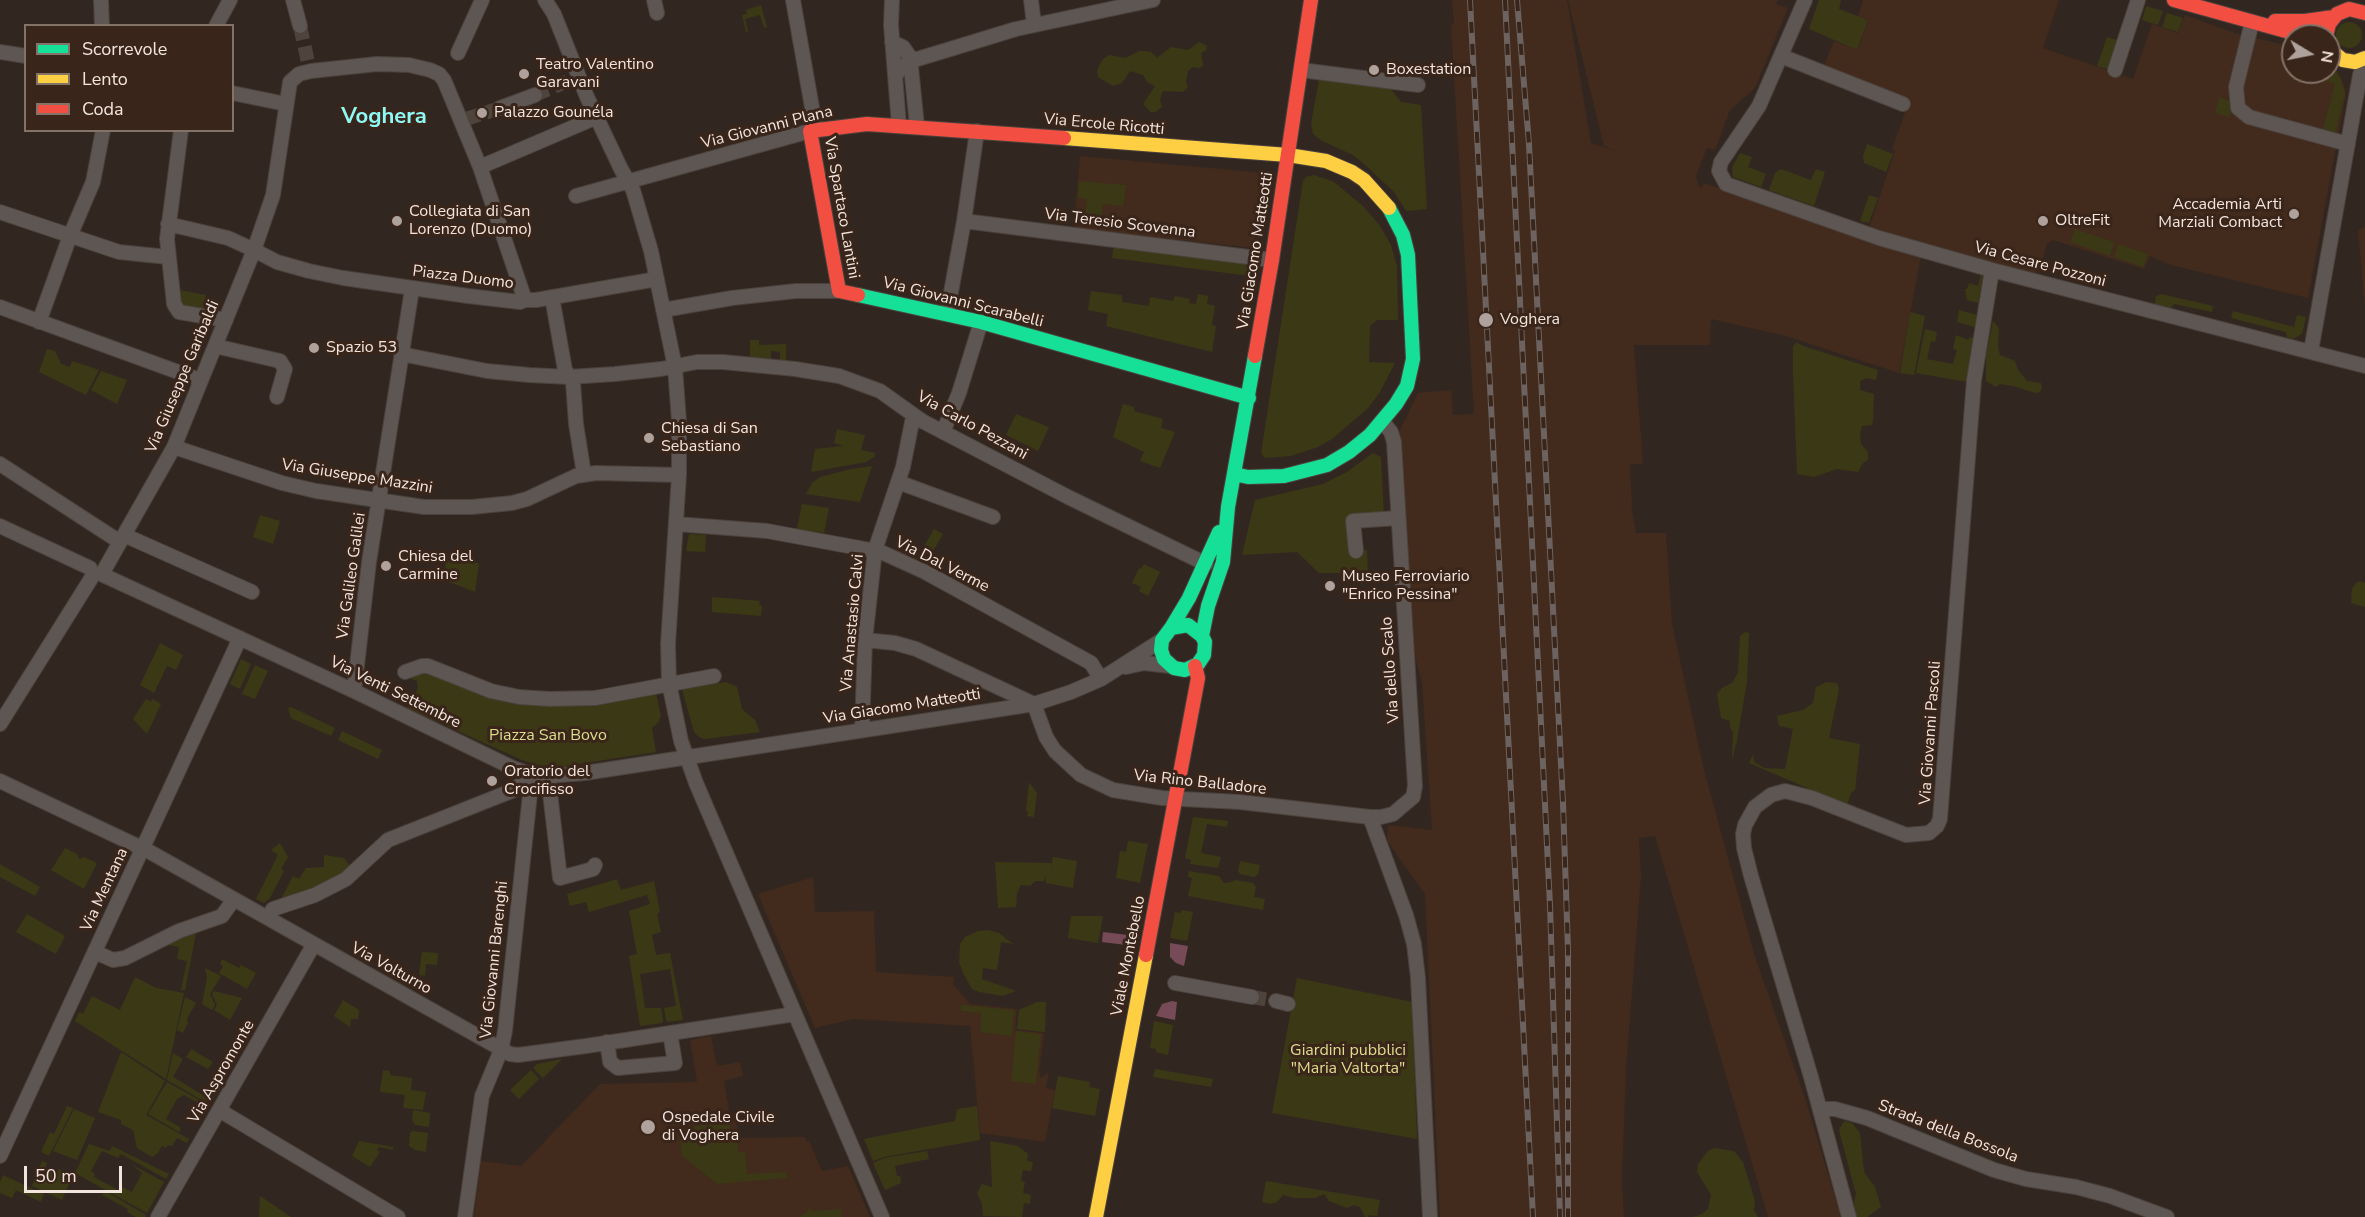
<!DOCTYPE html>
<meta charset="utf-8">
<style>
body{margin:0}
#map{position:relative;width:2365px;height:1217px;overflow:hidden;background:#322720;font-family:"Nunito Sans",sans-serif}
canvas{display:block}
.legend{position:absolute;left:24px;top:24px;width:210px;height:108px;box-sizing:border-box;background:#392519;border:2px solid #837268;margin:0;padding:8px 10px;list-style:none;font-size:18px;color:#f3e5de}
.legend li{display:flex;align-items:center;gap:12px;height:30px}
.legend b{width:30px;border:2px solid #837268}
.north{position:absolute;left:2281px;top:24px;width:60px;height:60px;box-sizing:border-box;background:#392519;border:2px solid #837268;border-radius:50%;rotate:100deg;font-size:16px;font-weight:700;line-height:24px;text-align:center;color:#f3e5de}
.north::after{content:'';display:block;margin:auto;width:21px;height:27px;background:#afa29c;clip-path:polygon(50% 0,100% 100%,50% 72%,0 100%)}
.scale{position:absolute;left:24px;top:1166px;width:98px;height:27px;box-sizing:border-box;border:3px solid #f3e5de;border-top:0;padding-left:8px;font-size:18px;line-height:21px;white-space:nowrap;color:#f3e5de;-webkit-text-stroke:4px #392519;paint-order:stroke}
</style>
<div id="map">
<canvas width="2365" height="1217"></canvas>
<ul class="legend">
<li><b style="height:8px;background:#16e098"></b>Scorrevole</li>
<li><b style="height:8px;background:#ffcf43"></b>Lento</li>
<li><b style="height:8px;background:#f24e42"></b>Coda</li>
</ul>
<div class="north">N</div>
<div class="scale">50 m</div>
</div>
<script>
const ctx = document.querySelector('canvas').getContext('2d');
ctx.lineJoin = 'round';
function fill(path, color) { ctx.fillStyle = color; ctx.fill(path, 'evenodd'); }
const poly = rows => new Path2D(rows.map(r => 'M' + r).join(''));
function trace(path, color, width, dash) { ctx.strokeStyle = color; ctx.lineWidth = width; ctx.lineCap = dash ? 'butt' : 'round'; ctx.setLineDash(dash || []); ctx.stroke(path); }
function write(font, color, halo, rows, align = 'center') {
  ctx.font = font + ' "Nunito Sans",sans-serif'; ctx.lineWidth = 6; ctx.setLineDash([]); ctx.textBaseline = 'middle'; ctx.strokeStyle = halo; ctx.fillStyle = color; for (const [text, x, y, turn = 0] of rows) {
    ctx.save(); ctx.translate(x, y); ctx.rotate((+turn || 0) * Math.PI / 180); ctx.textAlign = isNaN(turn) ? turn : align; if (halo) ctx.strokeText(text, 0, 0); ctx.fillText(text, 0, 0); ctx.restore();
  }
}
fill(poly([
 [1452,0,1567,0,1591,143,1616,151,1604,146,1568,0,1778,0,1776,4,1788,8,1755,88,1730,110,1715,150,1707,148,1696,176,1698,185,1702,188,1704,183,1921,256,1899,373,1786,336,1711,319,1710,345,1634,345,1643,464,1630,464,1632,510,1636,533,1666,533,1672,624,1704,770,1755,957,1804,1095,1841,1217,1768,1217,1655,836,1639,838,1641,877,1626,1068,1622,1180,1624,1217,1440,1217,1425,894,1387,841,1388,825,1432,830,1422,682,1409,636,1399,432,1418,393,1451,390,1453,415,1474,414,1451,25,1454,24],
 [1863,0,2059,0,2043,48,2133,79,2152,24,2178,33,2185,15,2235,33,2293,47,2293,72,2329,72,2329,61,2341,77,2346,93,2308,298,2171,265,2150,256,2144,269,2053,240,2047,244,2039,271,2034,273,1939,249,1871,228,1870,225,1895,151,1892,149,1909,101,1823,68,1834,41,1858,50,1868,20,1858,16],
 [1080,156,1265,173,1254,248,1074,228],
 [2365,227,2365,306,2358,231],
 [813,877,815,912,874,911,876,972,954,977,953,984,970,1004,1017,1009,1015,1030,1044,1033,1039,1071,1041,1078,1049,1072,1046,1088,1055,1090,1045,1142,980,1133,970,1026,853,1019,815,1028,758,894],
 [711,1036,717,1066,740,1062,743,1076,724,1081,730,1116,736,1116,738,1138,805,1137,807,1142,809,1141,822,1171,848,1166,870,1217,474,1217,481,1161,521,1166,600,1084,697,1082,690,1040]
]), '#422a1c');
fill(poly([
 [1819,0,1841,0,1839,9,1868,20,1857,50,1809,29],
 [761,5,767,27,764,28,760,15,745,19,748,31,746,32,742,15,747,14,746,10],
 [2146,6,2163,11,2158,25,2142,20],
 [2167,13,2183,18,2178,32,2162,27],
 '2336 35a13 13 0 1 1 26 0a13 13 0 1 1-26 0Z',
 [2107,37,2117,40,2107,69,2097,66],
 [1199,42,1207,46,1206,50,1201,53,1203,66,1199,68,1193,67,1188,71,1186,81,1188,87,1183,92,1163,91,1160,99,1162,107,1155,112,1151,112,1143,104,1155,86,1147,82,1143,75,1130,71,1122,83,1113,86,1098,77,1097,70,1102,60,1109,55,1126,58,1139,51,1146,51,1151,52,1157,58,1171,47,1188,50],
 [2329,62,2340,78,2345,93,2335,134,2322,132,2335,84,2315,78,2317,72,2329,72],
 [1320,75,1387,84,1401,102,1421,105,1427,209,1406,211,1394,192,1363,163,1353,155,1322,141,1313,134,1311,123],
 [2219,97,2232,102,2230,117,2215,113],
 [1867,144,1893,154,1886,172,1864,163,1863,156],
 [1740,153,1752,157,1748,167,1766,174,1761,187,1733,177,1732,167],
 [1781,169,1811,180,1816,169,1825,172,1814,206,1769,190,1775,173],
 [1314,175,1334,182,1364,207,1380,226,1391,245,1397,266,1398,320,1377,320,1370,326,1369,362,1395,363,1380,392,1368,408,1332,439,1318,447,1291,456,1265,458,1261,453,1303,181,1306,177],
 [1079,181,1126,185,1123,206,1103,204,1101,221,1085,220,1087,199,1078,198],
 [1869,195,1878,198,1869,223,1860,221],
 [2075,229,2114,242,2110,256,2070,242],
 [2119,244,2148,254,2143,267,2114,257],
 [1114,245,1252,263,1250,276,1112,258],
 [1981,274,1983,274,1978,303,1967,300,1965,289,1967,289,1969,283,1978,286],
 [179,290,206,295,203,311,182,307],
 [1091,291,1122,295,1122,302,1149,306,1150,297,1173,301,1175,296,1190,299,1189,303,1196,304,1198,294,1208,296,1207,304,1215,306,1212,325,1216,326,1212,352,1106,326,1108,314,1088,310],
 [2161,294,2213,306,2212,312,2174,304,2171,308,2155,304,2156,296],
 [1959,310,1977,315,1975,327,1957,322],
 [2233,311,2294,327,2297,315,2306,317,2302,334,2293,339,2287,337,2286,332,2231,318],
 [1910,312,1925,316,1914,375,1900,373],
 [1993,321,1999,328,1998,347,2000,355,2015,361,2018,370,2027,381,2041,383,2042,387,2040,392,2035,393,2013,386,2000,384,1996,387,1986,381,1986,355],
 [1925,329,1937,332,1935,342,1931,341,1927,359,1953,364,1957,350,1953,349,1956,335,1968,340,1970,337,1973,338,1967,382,1916,373],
 [750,340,759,340,759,345,786,344,786,360,780,360,780,352,771,351,771,359,750,358],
 [1796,342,1803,346,1878,370,1876,380,1866,378,1860,381,1860,390,1874,394,1873,421,1872,425,1862,426,1860,435,1861,444,1868,452,1868,460,1863,463,1858,472,1837,469,1814,477,1797,474,1793,372,1793,347],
 [47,349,55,351,61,364,70,367,72,361,99,370,86,395,39,372],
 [101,371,127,380,117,404,91,390],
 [1123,404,1134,407,1134,411,1163,419,1161,428,1175,432,1160,468,1140,461,1144,452,1113,437],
 [1016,414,1049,427,1038,451,1006,435],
 [837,429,865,435,861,450,875,453,874,457,866,462,811,472,815,449,843,446,834,443],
 [1373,453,1381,457,1384,517,1352,519,1354,551,1367,550,1368,573,1319,573,1297,552,1242,555,1255,500,1323,484,1347,472],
 [872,466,860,502,806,494,812,483,820,477,851,469],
 [802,504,829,508,824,533,797,529],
 [260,515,280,521,273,544,253,537],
 [934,529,943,534,932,553,923,548],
 [689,534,706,535,705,552,686,551],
 [446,561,479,563,475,592,444,580],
 [1144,564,1160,572,1148,596,1139,591,1141,587,1132,583,1139,568,1141,569],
 [2360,581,2365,583,2365,607,2351,603,2352,589,2356,583],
 [712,597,760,601,759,605,762,606,761,616,712,612],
 [1745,632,1749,633,1747,682,1737,740,1732,760,1733,732,1730,728,1730,721,1721,718,1717,694,1722,688,1732,683,1738,673,1740,636],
 [160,643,183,655,176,670,167,666,154,693,140,685],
 [241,659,251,664,240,689,230,684],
 [255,665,268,671,255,699,242,694],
 [423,668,519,705,598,705,656,693,661,716,658,723,652,728,656,752,565,766,540,766,522,760,407,708,418,688,417,681,409,678],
 [726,682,737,687,742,709,755,720,760,732,705,739,699,737,694,732,682,689],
 [1827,682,1837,683,1839,689,1829,738,1860,744,1855,790,1851,793,1847,805,1749,763,1753,754,1754,762,1765,768,1785,769,1793,729,1779,726,1777,716,1803,710,1813,703,1816,687],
 [146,699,151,702,153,699,161,704,147,734,133,719],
 [291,707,335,728,331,736,291,718,288,708],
 [342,731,382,750,378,759,338,740],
 [1029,782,1037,793,1034,817,1027,816,1028,812,1026,811],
 [1193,817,1228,821,1227,827,1207,824,1201,853,1221,857,1218,868,1190,864,1191,860,1185,858],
 [1128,841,1148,844,1140,883,1116,878,1120,851,1126,852],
 [280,843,288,857,281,869,284,871,270,898,264,903,256,899,278,855,271,850],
 [65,848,77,854,79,859,84,857,97,863,84,889,51,870],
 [324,855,344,858,351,867,314,888,281,899,293,876,299,879,306,868,324,867],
 [1053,857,1077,861,1073,888,1046,883,1046,876,1044,881,1035,881,1030,886,1021,885,1017,893,1016,907,998,908,995,862,1051,863,1051,867],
 [1240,861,1260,865,1258,874,1254,877,1240,874,1238,871],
 [0,864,40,887,35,896,0,877],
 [1189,871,1219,876,1224,883,1232,882,1235,880,1253,883,1256,887,1254,897,1265,899,1263,910,1188,896,1192,878,1188,877],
 [617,879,621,890,654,881,660,912,657,914,661,932,652,935,656,955,670,953,683,1020,668,1022,666,1020,664,1008,676,1006,670,969,640,974,645,1008,661,1008,663,1020,662,1023,640,1026,629,956,637,954,629,911,650,904,647,895,589,912,586,902,570,906,567,894],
 [1181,910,1193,912,1187,941,1170,938,1175,912,1181,913],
 [27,914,65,936,56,954,16,932],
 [1071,916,1103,916,1098,943,1068,938],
 [197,928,185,990,181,990,187,961,177,959,179,947,168,945,167,941],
 [988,930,999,933,1013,944,1001,942,997,970,983,968,982,979,1016,991,1003,996,979,992,972,989,963,973,959,962,960,944,965,937,978,931],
 [422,952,438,953,437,965,426,964,425,976,419,975],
 [222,959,239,968,241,965,256,973,247,989,219,973,223,966,220,964],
 [205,968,221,976,210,994,215,1005,212,1010,202,1004,207,978],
 [135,977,156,988,184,993,166,1079,75,1021,79,1012,83,1014,92,996,120,1010],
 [1297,978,1412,1002,1417,1139,1272,1113],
 [214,991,242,998,230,1020,214,1010,217,1005,212,994],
 [185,997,196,1003,187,1019,188,1023,183,1033,177,1030],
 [343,1000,359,1010,358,1019,351,1019,350,1027,334,1016],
 [1037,1002,1046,1002,1045,1032,1017,1029,1019,1010],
 [962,1005,1014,1010,1012,1036,980,1032,981,1013,961,1011,960,1006],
 [1154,1021,1173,1025,1168,1055,1156,1052,1156,1049,1150,1048],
 [1016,1031,1041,1034,1036,1084,1011,1081],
 [191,1049,213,1062,208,1069,186,1057],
 [121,1052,165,1081,146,1115,189,1139,187,1143,177,1138,172,1146,168,1145,166,1148,162,1146,158,1153,152,1157,137,1148,133,1130,121,1124,121,1120,98,1112],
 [173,1053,183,1059,173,1077,211,1100,209,1104,167,1080],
 [562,1059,543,1078,533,1068,537,1064],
 [1155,1069,1213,1079,1211,1087,1153,1077],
 [383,1070,390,1071,390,1075,412,1078,411,1090,426,1092,423,1110,403,1108,405,1095,380,1092],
 [531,1070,539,1079,519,1099,510,1090],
 [1058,1076,1090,1082,1089,1087,1100,1089,1095,1116,1052,1108],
 [167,1082,208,1105,207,1108,184,1095,177,1099,166,1119,181,1128,179,1132,148,1114],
 [67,1106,73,1108,49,1156,41,1152,50,1132,54,1134],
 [977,1106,980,1140,884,1157,873,1161,864,1139,955,1121,957,1109],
 [74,1109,95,1118,77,1160,53,1151],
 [413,1110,430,1113,429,1127,415,1125,412,1120],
 [729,1119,732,1141,738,1141,738,1152,745,1152,747,1174,786,1172,787,1178,717,1184,681,1155,680,1130],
 [1844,1121,1852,1123,1860,1133,1864,1172,1875,1187,1881,1207,1867,1217,1856,1217,1854,1201,1856,1194,1839,1130],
 [413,1131,428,1133,426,1152,415,1150,409,1146,410,1133],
 [359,1141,393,1147,393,1150,379,1147,377,1150,380,1152,370,1167,352,1156],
 [990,1141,1018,1146,1028,1154,1027,1161,1033,1162,1031,1171,1023,1170,1021,1181,1025,1182,1023,1193,1031,1195,1030,1204,1024,1203,1022,1217,983,1216,982,1204,977,1193,982,1184,992,1187],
 [89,1144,110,1151,112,1146,169,1174,166,1179,121,1154,118,1158,102,1151,91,1171,95,1174,94,1177,118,1190,120,1186,132,1192,142,1173,131,1164,164,1182,147,1213,75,1173],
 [1714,1148,1734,1151,1743,1162,1755,1201,1754,1210,1758,1217,1693,1217,1702,1214,1708,1209,1711,1195,1697,1172,1698,1164,1708,1151],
 [927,1151,929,1159,895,1166,897,1176,900,1176,901,1183,885,1190,873,1163,884,1158],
 [42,1161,47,1163,45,1169,56,1174,59,1169,73,1175,62,1200,32,1186],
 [3,1175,44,1194,41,1202,16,1190,12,1198,0,1193,0,1182],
 [1266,1181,1380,1200,1377,1216,1369,1215,1368,1217,1365,1217,1360,1207,1354,1205,1347,1208,1329,1201,1324,1194,1315,1198,1294,1198,1283,1195,1277,1202,1270,1204,1262,1202],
 [105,1191,146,1215,145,1217,136,1217,127,1212,128,1209,102,1195],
 [260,1196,291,1217,259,1217],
 [812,1208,812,1211,841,1209,841,1217,799,1217]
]), '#3b3816');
fill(poly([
 [1103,932,1128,935,1126,945,1102,942],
 [1170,943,1188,946,1184,966,1176,963,1170,957],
 [1172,1001,1177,1002,1175,1020,1156,1016,1162,1004]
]), '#774a58');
trace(poly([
 [300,26,308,62],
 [535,95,573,79],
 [466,119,500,108],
 [1252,997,1276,1001]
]), '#4f443c', 14, [14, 7]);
const street = poly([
 [101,0,102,26],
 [293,0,300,26],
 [545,0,554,14,587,97,621,169,633,190,651,251,675,367,679,421,679,475,668,644,669,683,681,741,696,783,882,1217],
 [654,0,657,13],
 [793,0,816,130],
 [892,0,891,25,899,125],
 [1031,0,1034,24],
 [1805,0,1759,106,1721,162,1719,171,1726,184,1879,238,1992,270,2365,366],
 [2252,22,2236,87,2238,108,2249,117,2348,144],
 [216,26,230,0],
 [892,42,903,47,910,57,917,126],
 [0,52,26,56],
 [458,53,482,0],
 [1781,56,1903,104],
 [377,64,409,65,430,70,439,74,444,80,480,167,525,300,520,302,468,296,343,278,309,271,277,262,254,250,273,195,290,82,299,74,311,71,377,64],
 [1301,70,1418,85],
 [2115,70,2138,0],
 [895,76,902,67,911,61,1016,29,1153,0],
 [232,93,286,104],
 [500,108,535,95],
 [181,130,167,239,174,304,179,312,226,320],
 [480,167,597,117],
 [576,196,810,131],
 [0,212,119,252,168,257],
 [964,221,1272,260],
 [552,297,565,370,573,382,576,424,584,474],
 [525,300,536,300,657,279],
 [0,307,200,380],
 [663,310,732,298,796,291,839,291],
 [947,314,964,221,977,131],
 [39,322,70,236,93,182,103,130],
 [215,346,280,361,285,369,277,397],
 [2311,351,2360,75,2365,60],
 [401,354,487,371,529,375,569,377,615,374,661,369,697,362,723,362,795,369,839,376,880,391,922,421,1068,497,1206,564],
 [943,432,959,393,981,322],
 [174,447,282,483,316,491,424,507,472,507,512,503,527,499,576,476,596,473,679,475],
 [0,464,120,542],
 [898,482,993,517],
 [676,524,767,531,881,552,925,572,1091,663,1101,679],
 [0,526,90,568],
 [124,535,252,592],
 [1356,551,1353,521,1398,518],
 [103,572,174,447,254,250,228,238,168,224],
 [103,575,354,691,513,768,532,775,548,776,585,773,1034,704,1071,692,1101,679,1162,640],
 [865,640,895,643,916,649,1034,704,1046,737,1055,751,1081,775,1113,790,1162,798,1240,802,1370,817,1381,817,1393,814,1413,797,1415,786,1394,442,1391,432,1382,421],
 [1126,667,1144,663,1170,666],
 [405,672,422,666,428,666,491,691,519,697,550,699,595,698,714,676],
 [354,691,369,562,412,289],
 [0,724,92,577],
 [862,730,865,640,875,550,903,467,912,422,915,417],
 [548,776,560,878,593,869,595,865],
 [0,781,150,852,510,1054,518,1055,586,1046,795,1014],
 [1370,817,1406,915,1414,944,1418,978,1430,1217],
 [268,918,273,909,315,895,346,879,388,840,514,790,524,782,527,773],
 [95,952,113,960,125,958,179,931,222,916,234,899],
 [1175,983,1252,997],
 [1276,1001,1288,1004],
 [607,1042,610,1062,618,1068,675,1063,670,1033],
 [1820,1109,1835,1109,1867,1118,1994,1170,2026,1179,2076,1187,2110,1196,2167,1217],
 [219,1110,398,1217],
 [0,1156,240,638],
 [158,1217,314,944],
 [465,1217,482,1096,501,1050,505,1031,532,775],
 [1849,1217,1811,1077,1751,876,1744,848,1743,834,1745,825,1755,807,1771,795,1785,791,1812,798,1906,835,1929,833,1937,826,1940,819,1974,380,1992,270]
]);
const fast = poly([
 [858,295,981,322,1249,398],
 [1234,474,1248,477,1284,476,1327,465,1349,452,1370,435,1396,404,1407,386,1413,359,1408,255,1403,235,1389,208],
 [1171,628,1189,598,1219,532],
 [1202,636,1188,625,1171,628,1162,640,1161,650,1164,659,1174,668,1185,670,1198,664,1204,655,1205,642,1202,636,1208,606,1223,562,1228,507,1255,356]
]);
const slow = poly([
 [2329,49,2343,60,2355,62,2365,58],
 [1064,138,1288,155,1326,161,1352,172,1364,180,1389,208],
 [1096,1217,1146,955]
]);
const jam = poly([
 [2174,0,2304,36],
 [2275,21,2305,21,2334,17],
 [2326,36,2329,24,2337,14,2349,9,2365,13],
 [858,295,839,291,810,131,867,124,1064,138],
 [1255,356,1272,260,1311,0],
 [1146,955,1198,678,1195,666]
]);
trace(street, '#4b423c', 16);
trace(fast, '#4b423c', 16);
trace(slow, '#4b423c', 16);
trace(jam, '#4b423c', 16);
trace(street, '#5e5653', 14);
trace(fast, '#16e098', 14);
trace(slow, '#ffcf43', 14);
trace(jam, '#f24e42', 14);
const rail = poly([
 [1470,0,1533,1217],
 [1505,0,1550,905,1560,1217],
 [1517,0,1529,144,1563,803,1568,950,1568,1217]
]);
trace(rail, '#6c6360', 6);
trace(rail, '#392519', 4, [11]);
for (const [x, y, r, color] of [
 [1374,70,6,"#afa29c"],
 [524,74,6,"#afa29c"],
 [482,113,6,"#afa29c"],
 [2294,214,6,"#afa29c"],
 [397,221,6,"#afa29c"],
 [2043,221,6,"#afa29c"],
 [1486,320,8,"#afa29c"],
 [314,348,6,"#afa29c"],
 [649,438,6,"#afa29c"],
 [386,566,6,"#afa29c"],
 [1330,586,6,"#afa29c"],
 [492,781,6,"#afa29c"],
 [648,1127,8,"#afa29c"]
]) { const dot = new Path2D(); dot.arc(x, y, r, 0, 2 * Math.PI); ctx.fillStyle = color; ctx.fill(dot); trace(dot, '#392519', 2); }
write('16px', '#f3e5de', '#392519', [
 ["Teatro Valentino",536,65],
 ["Garavani",536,83],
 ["Boxestation",1386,70],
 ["Palazzo Gounéla",494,113],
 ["Accademia Arti",2282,205,"right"],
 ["Marziali Combact",2282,223,"right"],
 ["Collegiata di San",409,212],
 ["Lorenzo (Duomo)",409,230],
 ["OltreFit",2055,221],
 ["Voghera",1500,320],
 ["Spazio 53",326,348],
 ["Chiesa di San",661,429],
 ["Sebastiano",661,447],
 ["Chiesa del",398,557],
 ["Carmine",398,575],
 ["Museo Ferroviario",1342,577],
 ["\"Enrico Pessina\"",1342,595],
 ["Oratorio del",504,772],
 ["Crocifisso",504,790],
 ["Ospedale Civile",662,1118],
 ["di Voghera",662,1136]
], 'left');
write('16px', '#f3e5de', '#392519', [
 ["Via Ercole Ricotti",1104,125,5],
 ["Via Giovanni Plana",767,128,-14],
 ["Via Spartaco Lantini",841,208,80],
 ["Via Teresio Scovenna",1120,224,7],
 ["Via Giacomo Matteotti",1256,251,-81],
 ["Via Cesare Pozzoni",2040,265,15],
 ["Piazza Duomo",463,278,7],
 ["Via Giovanni Scarabelli",963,303,14],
 ["Via Giuseppe Garibaldi",183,377,-67],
 ["Via Carlo Pezzani",972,426,29],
 ["Via Giuseppe Mazzini",357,477,9],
 ["Via Dal Verme",942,565,27],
 ["Via Galileo Galilei",352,576,-82],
 ["Via Anastasio Calvi",853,623,-85],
 ["Via dello Scalo",1391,670,-94],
 ["Via Venti Settembre",395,693,26],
 ["Via Giacomo Matteotti",902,707,-9],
 ["Via Giovanni Pascoli",1931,733,-86],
 ["Via Rino Balladore",1200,783,6],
 ["Via Mentana",105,890,-65],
 ["Viale Montebello",1129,956,-79],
 ["Via Giovanni Barenghi",495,960,-84],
 ["Via Volturno",391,969,29],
 ["Via Aspromonte",222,1072,-60],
 ["Strada della Bossola",1948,1132,21]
]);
write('16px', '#dddd8e', '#392519', [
 ["Piazza San Bovo",548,736],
 ["Giardini pubblici",1348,1051],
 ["\"Maria Valtorta\"",1348,1069]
]);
write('bold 22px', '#8ffaf5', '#392519', [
 ["Voghera",384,118]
]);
</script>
